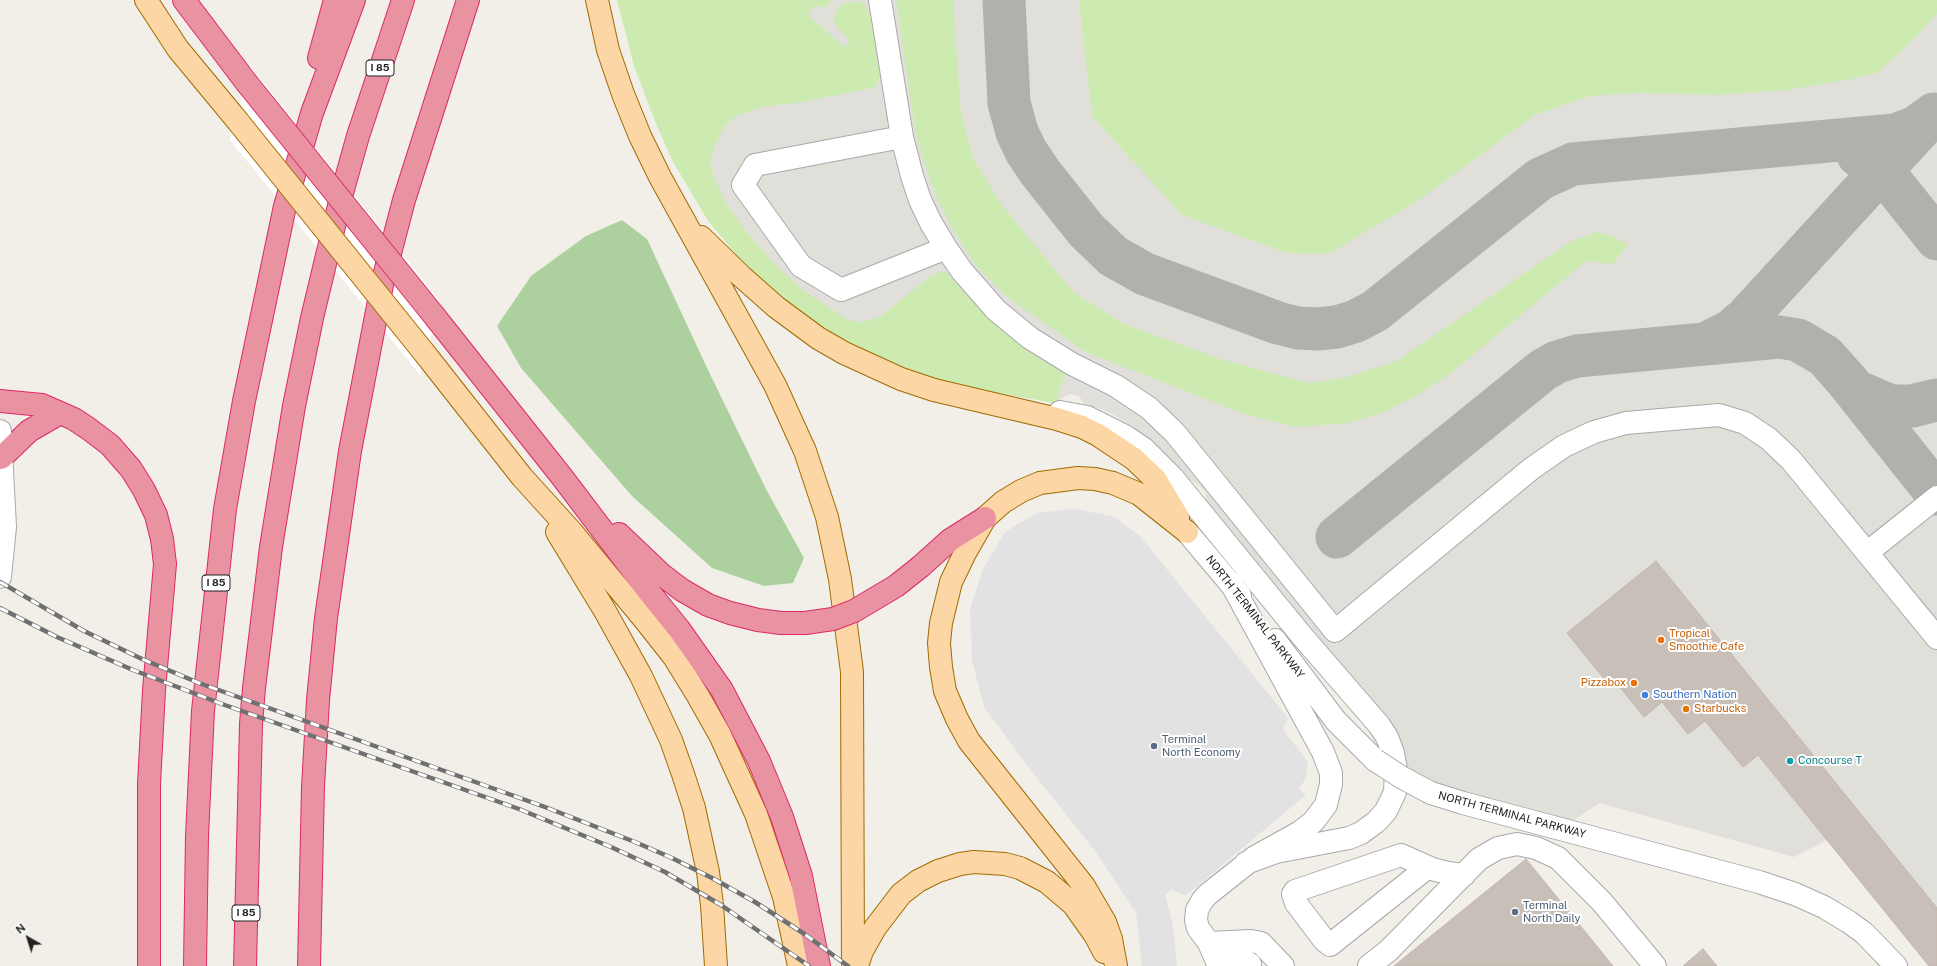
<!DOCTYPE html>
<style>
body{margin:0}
#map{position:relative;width:1937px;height:966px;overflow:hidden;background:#f2efe9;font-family:"Public Sans",sans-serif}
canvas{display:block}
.north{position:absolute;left:8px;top:918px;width:40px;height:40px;-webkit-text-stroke:3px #fff;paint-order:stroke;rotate:321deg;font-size:11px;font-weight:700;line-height:16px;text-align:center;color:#222}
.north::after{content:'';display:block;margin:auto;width:14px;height:18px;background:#222;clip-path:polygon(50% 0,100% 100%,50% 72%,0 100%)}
</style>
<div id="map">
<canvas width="1937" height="966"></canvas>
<div class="north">N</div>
</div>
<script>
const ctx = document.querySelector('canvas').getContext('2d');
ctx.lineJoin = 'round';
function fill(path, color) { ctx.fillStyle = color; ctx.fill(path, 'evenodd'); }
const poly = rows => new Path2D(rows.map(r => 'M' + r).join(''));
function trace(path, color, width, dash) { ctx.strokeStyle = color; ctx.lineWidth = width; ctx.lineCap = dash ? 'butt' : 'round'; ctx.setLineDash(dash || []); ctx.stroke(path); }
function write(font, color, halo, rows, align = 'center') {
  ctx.font = font + ' "Public Sans",sans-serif'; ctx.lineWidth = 4; ctx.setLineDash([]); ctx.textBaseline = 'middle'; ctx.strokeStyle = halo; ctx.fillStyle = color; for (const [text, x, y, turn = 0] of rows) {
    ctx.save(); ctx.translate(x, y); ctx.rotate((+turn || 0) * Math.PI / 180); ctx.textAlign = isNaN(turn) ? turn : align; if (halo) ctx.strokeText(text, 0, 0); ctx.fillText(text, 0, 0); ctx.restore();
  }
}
fill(poly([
 [625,0,1937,0,1937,966,1929,966,1827,840,1794,857,1599,803,1573,821,1455,790,1426,778,1402,765,1205,505,1206,493,1200,486,1176,470,1134,432,1135,427,1104,410,1084,404,1079,396,1071,394,1060,399,993,386,926,370,754,271]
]), '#e1dfda');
fill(poly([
 [617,0,833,0,825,7,819,7,816,5,807,14,844,47,850,41,837,27,834,21,835,13,839,7,845,3,856,1,863,3,871,16,880,75,876,87,803,102,763,107,736,116,725,125,714,147,710,163,714,177,725,202,746,231,773,263,804,291,848,320,860,322,871,320,881,316,932,275,943,271,947,273,983,313,997,325,1028,349,1065,373,1057,398,1060,399,1061,404,962,387,908,372,830,335,800,314,745,265,708,221,672,160,654,119,634,66],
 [896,0,953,0,961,114,974,160,1001,204,1073,292,1124,324,1220,359,1309,383,1348,377,1397,361,1570,242,1596,232,1612,236,1628,245,1612,264,1586,261,1451,373,1418,395,1384,412,1349,423,1296,427,1244,414,1086,352,1007,297,977,267,953,230,934,191,922,155,915,129],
 [1079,0,1937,0,1937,14,1911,42,1877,73,1847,80,1787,90,1718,95,1640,93,1590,96,1535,115,1416,202,1328,254,1287,253,1182,215,1092,116]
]), '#cdebb0');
fill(poly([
 [622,220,647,239,709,372,766,489,804,558,793,583,764,586,712,568,632,496,521,368,497,326,531,276,586,236]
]), '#add19e');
fill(poly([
 [1074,509,1112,516,1139,535,1288,718,1283,728,1284,731,1308,762,1306,778,1299,789,1306,795,1185,896,1172,889,1165,895,1173,925,1177,966,1142,966,1136,913,1095,851,1030,769,984,707,972,660,970,609,983,569,1005,532,1037,513]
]), '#e2e2e2');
fill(poly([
 [250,66,441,302,420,375,230,140]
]), '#fff');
trace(poly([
 [1004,0,1009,103,1017,132,1026,151,1040,172,1086,230,1113,256,1145,274,1278,323,1298,328,1317,329,1337,327,1356,321,1375,311,1540,179,1573,164,1895,135,1916,127,1934,114],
 [1858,155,1877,168,1889,179,1937,239],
 [1707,343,1731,331,1746,318,1926,122],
 [1856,391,1891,406,1912,406,1937,400],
 [1337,537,1543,370,1557,362,1577,356,1779,337,1798,340,1825,356,1848,382,1937,494]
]), '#b1b0ac', 43);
const building = poly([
 [1656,561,1937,908,1937,966,1929,966,1758,755,1743,767,1705,721,1688,734,1662,702,1644,717,1611,676,1606,681,1567,633,1656,561],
 [1526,859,1613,966,1394,966,1526,859],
 [1703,949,1717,966,1683,966,1703,949]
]);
fill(building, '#c7bfb8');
trace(building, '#c4b6ab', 1);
const minor = poly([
 [880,0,902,137,912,176,920,200,931,223,946,248,962,271,996,310,1030,338,1072,364,1116,386,1149,408,1175,433,1335,631,1531,469,1564,446,1594,432,1626,423,1719,415,1745,423,1769,439,1791,460,1937,638],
 [902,137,755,165,743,185,801,266,841,290,946,248],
 [1060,412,1087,417,1125,436,1144,449,1173,478,1302,636,1379,725,1387,737,1393,753,1396,770,1395,792,1386,811,1376,822,1361,833,1349,838,1276,852,1246,863],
 [0,431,5,527,0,577],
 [1187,532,1240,595],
 [1868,552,1937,497],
 [1275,640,1336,721,1375,760],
 [1431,793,1463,803,1759,882,1795,894,1824,907,1849,922,1864,933,1896,966],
 [1428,867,1330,945,1324,940,1296,903,1293,894,1295,891,1401,855,1428,867,1432,869,1448,873,1464,875],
 [1209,943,1251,941,1261,943,1283,966],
 [1210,943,1250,964],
 [1219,966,1209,943,1198,928,1196,920,1197,910,1202,901,1207,895,1255,857,1300,832,1313,822,1326,805,1331,784,1331,773,1323,752,1231,583],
 [1369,966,1388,951,1479,859,1498,848,1517,844,1536,848,1558,858,1602,902,1655,966]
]);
const major = poly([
 [146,0,178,49,236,119],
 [597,0,608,50,623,94,640,136,660,177,775,385,805,451,827,517,840,579,852,672,853,966],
 [701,237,741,276,776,307,818,338,844,353,901,379,934,390,1057,419,1082,427,1098,435,1134,459,1156,480,1178,517],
 [426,355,522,477,571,531,644,619,674,657,698,696,720,735,756,814,784,897,799,966],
 [557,532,605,611,641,676,671,740,683,774,694,808,708,872,712,905,716,966],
 [857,966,862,951,875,928,901,894,918,881,938,871,960,864,974,862,1005,864,1020,868,1047,882,1073,904,1095,935,1104,952],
 [1116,966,1111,939,1105,922,1084,886,969,741,957,719,945,691,941,667,939,643,941,623,951,582,965,553,985,518,1003,502,1021,491,1040,483,1078,478,1095,479,1113,483,1139,494,1187,532]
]);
const highway = poly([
 [184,0,246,82],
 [319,58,335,0],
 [436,318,562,477,650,593,679,629,722,690,759,761,782,817,801,876,819,966],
 [0,401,42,405,74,419,89,429,110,445,131,469,144,490,156,515,162,539,165,564,154,690,149,784,149,966],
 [1,458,29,431,60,413],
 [619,534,661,574,682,590,708,605,730,613,758,620,781,623,805,623],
 [920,567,950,540,985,518],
 [195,966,197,836,203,711,225,509,244,401,285,206,312,113,354,0],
 [245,966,251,724,254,688,271,547,294,406,312,318,342,193,358,136,403,0],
 [309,966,313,787,318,700,326,618,350,451,383,280,404,200,468,0]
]);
trace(minor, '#a9a9a9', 24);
trace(major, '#a06b00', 24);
trace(highway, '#dc2a67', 24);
trace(minor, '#fff', 22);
trace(major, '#fcd6a4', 22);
trace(highway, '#e892a2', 22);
const rail = poly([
 [0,582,84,631,142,659,199,683,545,807,635,842,672,858,712,878,755,902,803,933,848,966],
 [0,608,57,637,133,670,222,704,519,809,611,847,665,872,721,905,809,966]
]);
trace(rail, '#707070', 4.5);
trace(rail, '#fff', 3, [9]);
const minorBridge = poly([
 [1375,760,1401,777,1431,793]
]);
const majorBridge = poly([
 [236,119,426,355]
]);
const highwayBridge = poly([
 [246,82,436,318],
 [805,623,833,619,854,611,896,586,920,567]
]);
trace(minorBridge, '#a9a9a9', 24, []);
trace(majorBridge, '#a06b00', 24, []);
trace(highwayBridge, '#dc2a67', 24, []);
trace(minorBridge, '#fff', 22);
trace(majorBridge, '#fcd6a4', 22);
trace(highwayBridge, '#e892a2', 22);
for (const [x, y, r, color] of [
 [1661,640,4,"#e8710a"],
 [1634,683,4,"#e8710a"],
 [1645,695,4,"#3f7fe0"],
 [1686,709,4,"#e8710a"],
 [1154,746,4,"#5c6f8a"],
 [1790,761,4,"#0f9aa8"],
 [1515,912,4,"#5c6f8a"]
]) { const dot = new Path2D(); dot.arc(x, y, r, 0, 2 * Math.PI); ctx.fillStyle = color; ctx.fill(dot); trace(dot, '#fff', 1.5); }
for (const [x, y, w] of [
 [380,68,28],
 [216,583,28],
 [246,913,28]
]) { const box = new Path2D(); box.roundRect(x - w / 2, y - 8, w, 16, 3); ctx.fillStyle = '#fff'; ctx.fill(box); trace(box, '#222', 1); }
write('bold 10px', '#222', null, [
 ["I 85",380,68],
 ["I 85",216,583],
 ["I 85",246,913]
]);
write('11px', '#222', '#fff', [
 ["NORTH TERMINAL PARKWAY",1255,617,52],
 ["NORTH TERMINAL PARKWAY",1512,815,15]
]);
write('11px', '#c56008', '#fff', [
 ["Tropical",1669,634],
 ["Smoothie Cafe",1669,647],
 ["Pizzabox",1626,683,"right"],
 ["Starbucks",1694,709]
], 'left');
write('11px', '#366cbe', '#fff', [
 ["Southern Nation",1653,695]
], 'left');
write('11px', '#4e5e75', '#fff', [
 ["Terminal",1162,740],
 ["North Economy",1162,753],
 ["Terminal",1523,906],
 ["North Daily",1523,919]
], 'left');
write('11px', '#0d838f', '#fff', [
 ["Concourse T",1798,761]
], 'left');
</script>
